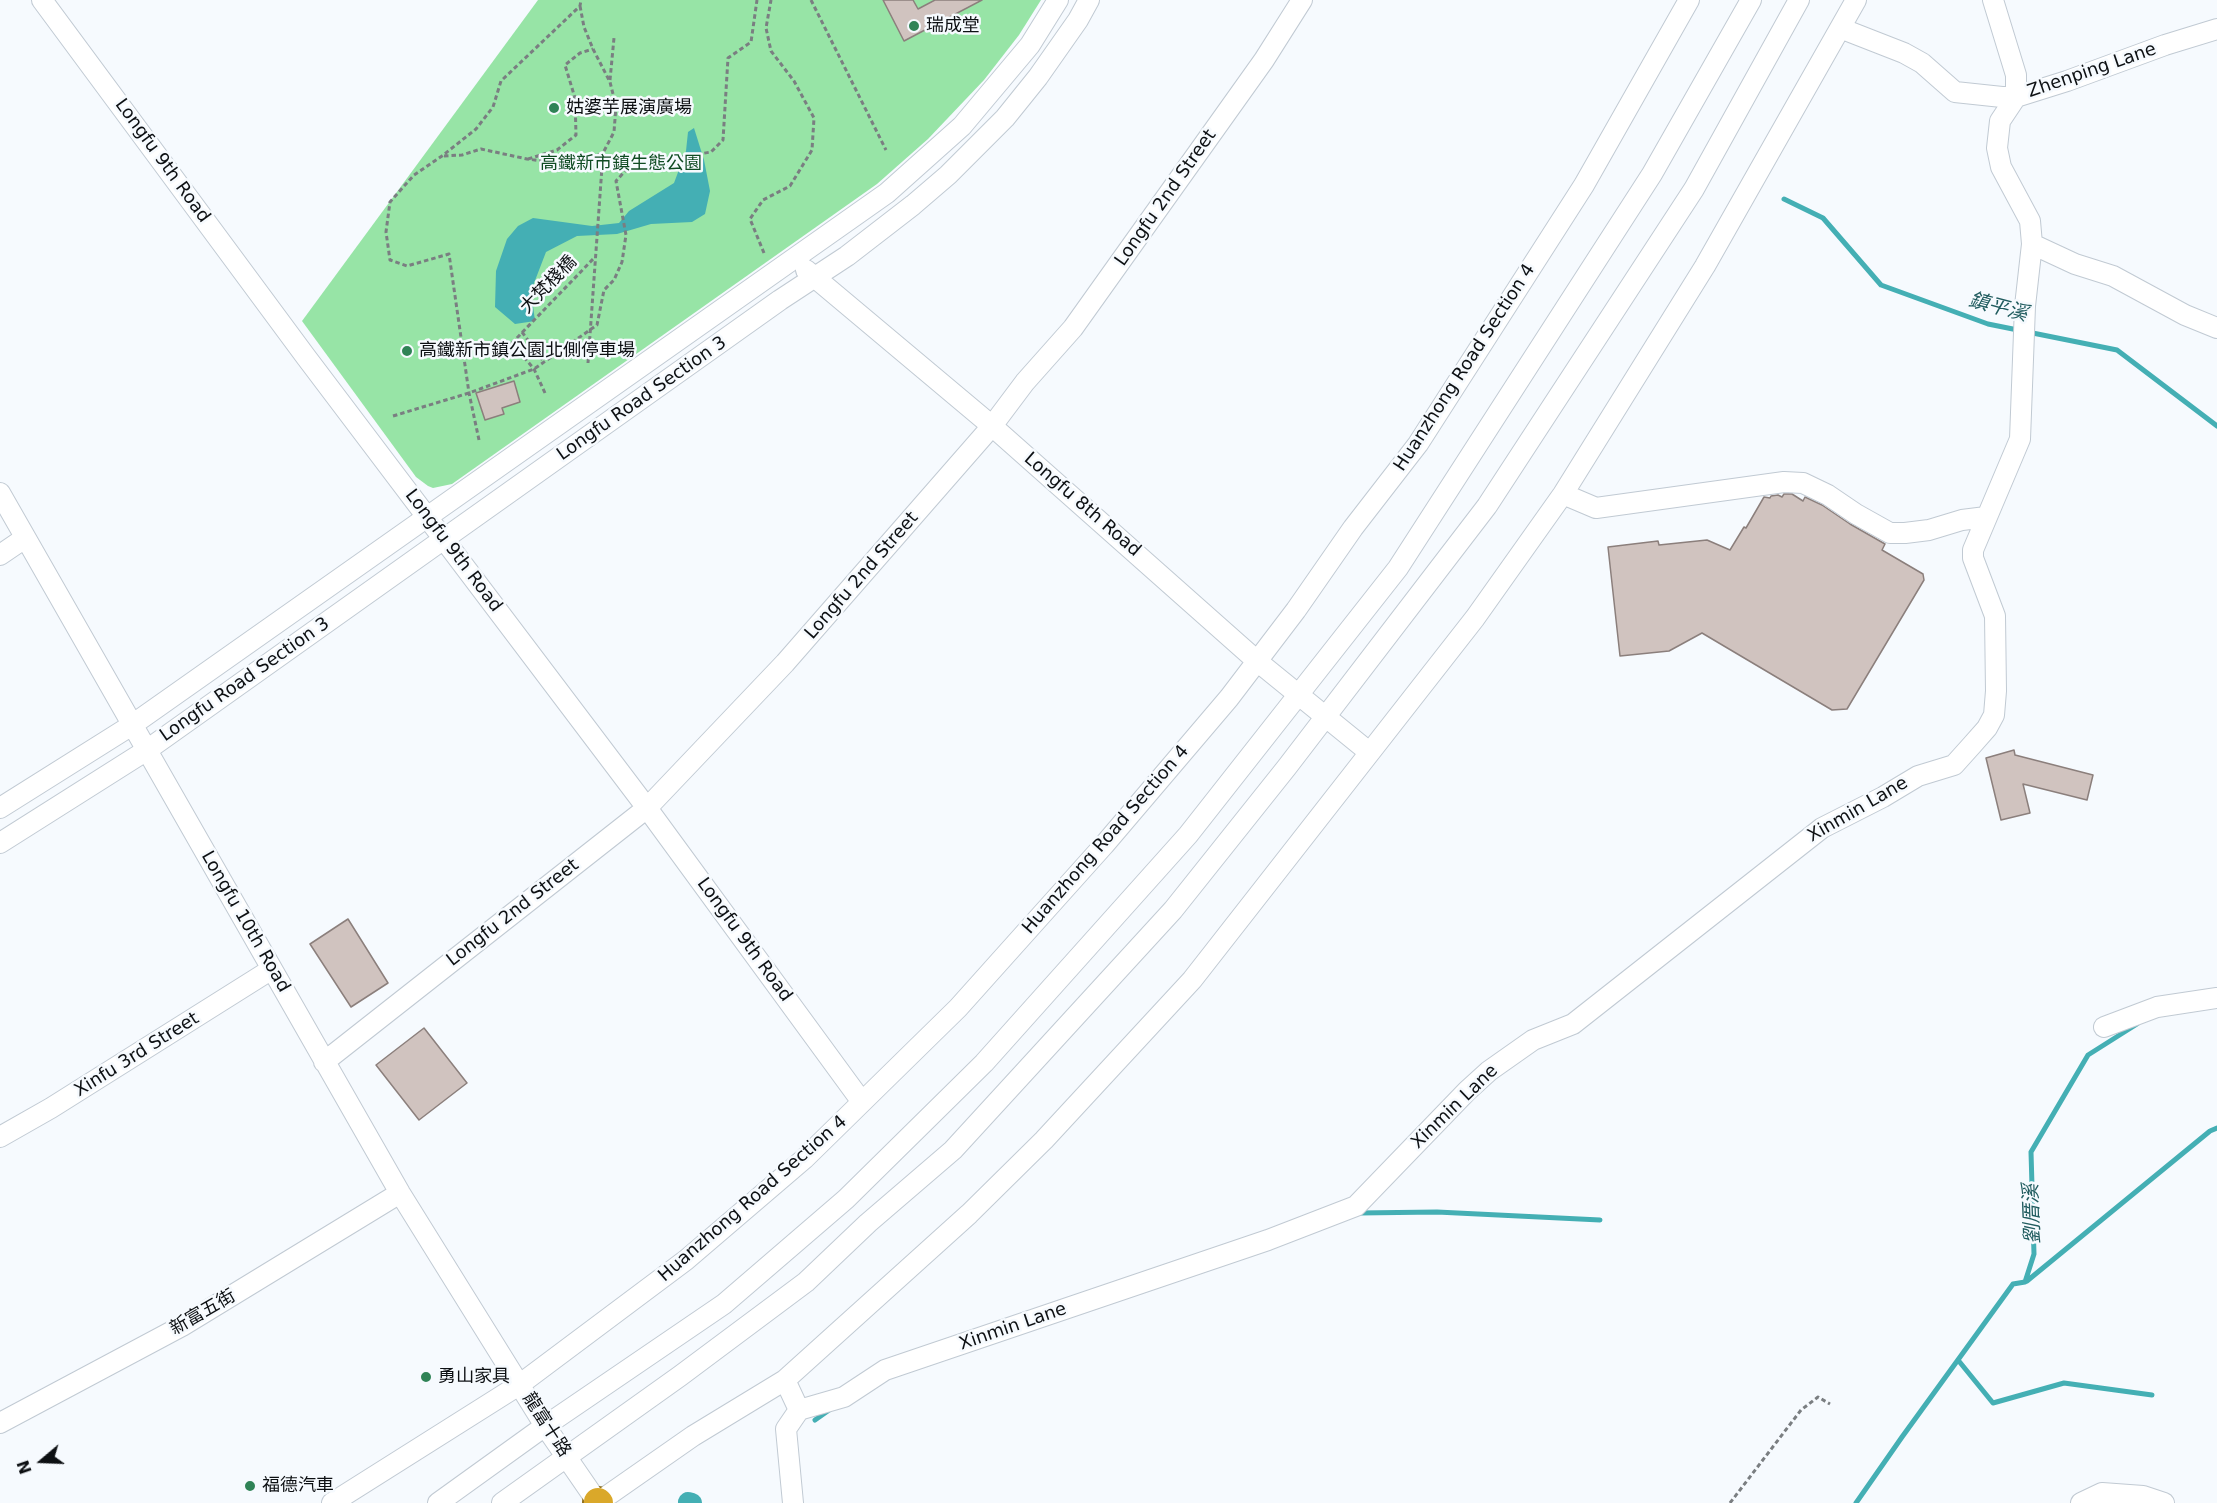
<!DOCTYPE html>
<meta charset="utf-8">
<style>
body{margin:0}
#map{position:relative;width:2217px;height:1503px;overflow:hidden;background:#f6fafe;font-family:"DejaVu Sans",sans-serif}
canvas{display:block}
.north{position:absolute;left:12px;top:1431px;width:60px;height:60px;-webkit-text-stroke:4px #f6fafe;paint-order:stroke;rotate:251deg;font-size:16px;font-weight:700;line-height:24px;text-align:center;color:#0d1013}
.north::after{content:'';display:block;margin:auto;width:21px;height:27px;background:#0d1013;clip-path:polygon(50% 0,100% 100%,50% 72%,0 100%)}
</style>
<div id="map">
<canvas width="2217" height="1503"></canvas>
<div class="north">N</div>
</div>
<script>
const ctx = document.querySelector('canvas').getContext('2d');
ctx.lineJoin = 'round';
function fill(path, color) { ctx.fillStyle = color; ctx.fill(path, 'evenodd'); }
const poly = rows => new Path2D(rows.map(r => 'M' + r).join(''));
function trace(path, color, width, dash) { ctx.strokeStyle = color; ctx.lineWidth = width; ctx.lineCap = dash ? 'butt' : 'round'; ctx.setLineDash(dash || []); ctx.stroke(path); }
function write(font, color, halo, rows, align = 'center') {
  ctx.font = font + ' "DejaVu Sans","Noto Sans TC",sans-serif'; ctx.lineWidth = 5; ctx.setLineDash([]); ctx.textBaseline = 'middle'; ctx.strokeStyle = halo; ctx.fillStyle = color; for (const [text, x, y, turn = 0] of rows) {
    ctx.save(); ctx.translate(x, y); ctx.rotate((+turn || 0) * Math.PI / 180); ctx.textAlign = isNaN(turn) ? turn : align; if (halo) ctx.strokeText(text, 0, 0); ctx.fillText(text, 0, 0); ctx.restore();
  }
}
fill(poly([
 [538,0,1041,0,1019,35,984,80,928,139,877,184,452,484,433,488,428,486,416,477,302,321]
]), '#97e4a6');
fill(poly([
 [694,128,704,160,710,191,705,214,692,222,651,224,617,234,577,236,546,252,531,291,535,321,515,324,495,307,496,271,507,239,518,226,533,218,592,226,619,223,629,211,674,183,686,151,688,132]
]), '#44afb4');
trace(poly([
 [1784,199,1823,218,1881,285,1988,324,2117,350,2217,426],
 [1359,1213,1437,1212,1600,1220],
 [2027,1281,2210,1131,2217,1128],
 [1958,1360,1993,1403,2064,1383,2152,1395],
 [815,1420,832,1408],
 [1856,1503,1902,1437,2013,1284,2025,1282,2034,1254,2031,1152,2088,1055,2137,1024]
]), '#44afb4', 5);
trace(poly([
 [688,1502,692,1503]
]), '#44afb4', 20);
const building = poly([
 [883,0,913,0,918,9,935,0,982,0,904,41,883,0],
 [514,381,520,402,502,408,504,414,485,420,476,393,514,381],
 [1784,494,1792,494,1803,501,1805,497,1822,505,1850,524,1885,544,1882,550,1923,574,1924,580,1847,709,1832,710,1702,633,1669,651,1620,656,1608,547,1658,541,1659,545,1707,540,1730,550,1744,527,1746,528,1764,497,1770,498,1771,496,1778,495,1782,497,1784,494],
 [2014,750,2015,755,2093,775,2087,800,2023,784,2030,813,2001,820,1986,758,2014,750],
 [348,919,388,983,351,1007,310,944,348,919],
 [424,1028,467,1083,419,1120,376,1065,424,1028]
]);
fill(building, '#d0c3bf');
trace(building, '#8b7f7c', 1.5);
const minor = poly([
 [42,0,306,357,647,808,862,1102],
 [1840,28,1904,53,1922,63,1955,92,2002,97,2016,97,2067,81,2165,45,2217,29],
 [2032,244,2075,264,2113,276,2185,315,2217,328],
 [806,270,992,426,1257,661,1369,752],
 [0,493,400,1193,545,1426,598,1503],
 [1563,494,1596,508,1784,482,1803,483,1828,495,1856,514,1890,533,1905,533,1929,530,1962,520,1986,517],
 [0,555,25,538],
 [0,808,132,725,887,193,962,126,1030,45,1058,0],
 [0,843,147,750,780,300,847,256,913,205,948,175,1005,118,1038,77,1078,20,1089,0],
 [2104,1027,2157,1007,2217,998],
 [324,1062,647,808,785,663,992,426,1025,382,1073,328,1264,60,1302,0],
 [0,1137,51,1108,272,969],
 [785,1380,799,1410,844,1397,885,1370,1268,1240,1356,1206,1467,1091,1489,1071,1533,1040,1573,1024,1822,828,1883,797,1918,776,1954,765,1972,745,1987,728,1994,715,1996,691,1995,616,1973,558,1973,550,2020,439,2025,306,2032,244,2030,221,2001,167,1997,148,2000,121,2016,97,2016,75,1993,0],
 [0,1423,182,1326,400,1193],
 [332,1503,519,1385,686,1260,804,1159,958,1008,1104,845,1229,698,1296,610,1353,528,1418,444,1584,185,1689,0],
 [438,1503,545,1426,724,1304,846,1199,984,1063,1188,835,1398,568,1652,174,1751,0],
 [502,1503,680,1376,806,1282,868,1223,953,1150,1173,910,1287,767,1487,506,1694,189,1799,0],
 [597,1503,693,1436,785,1380,969,1214,1044,1140,1192,980,1475,618,1563,494,1705,266,1856,0],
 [793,1503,786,1429,799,1410],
 [2081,1503,2102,1493,2143,1496,2164,1503]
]);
const highway = poly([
 [598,1502,599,1503]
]);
trace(minor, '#c1cad3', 22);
trace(highway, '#927322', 32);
trace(poly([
 [811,0,886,150],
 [610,80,614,38],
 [444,156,462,155,481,149,527,159,559,163,585,160,603,153,614,132,616,106,610,82,593,49,584,27,580,6],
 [528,159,557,150,576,135,575,98,565,65,580,53,593,49],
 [764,253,750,219,763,200,790,186,812,150,814,118,794,81,771,51,766,28,771,0],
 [522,332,544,362],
 [588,363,603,153],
 [545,393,534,369,512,343,596,256],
 [393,416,469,393,534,369,597,325,604,290,614,280,622,262,626,235,616,181,627,169,664,160,711,152,723,140,728,58,751,42,757,0],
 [479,440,469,393,449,254,407,266,390,260,386,232,390,202,414,175,442,156,476,129,493,107,501,81,580,6,581,0],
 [1730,1503,1801,1410,1818,1397,1830,1404]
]), '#7a7e81', 3, [4.5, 3]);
trace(minor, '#fff', 20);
trace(highway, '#daa82a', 28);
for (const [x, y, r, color] of [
 [914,26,6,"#2f8356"],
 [554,108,6,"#2f8356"],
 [407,351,6,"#2f8356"],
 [426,1377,6,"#2f8356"],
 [250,1486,6,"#2f8356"]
]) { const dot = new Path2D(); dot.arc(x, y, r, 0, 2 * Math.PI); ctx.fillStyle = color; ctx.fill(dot); trace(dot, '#f6fafe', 2); }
write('18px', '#0d1013', '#f6fafe', [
 ["瑞成堂",926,26],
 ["姑婆芋展演廣場",566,108],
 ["高鐵新市鎮公園北側停車場",419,351],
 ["勇山家具",438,1377],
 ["福德汽車",262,1486]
], 'left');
write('18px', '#0d1013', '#f6fafe', [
 ["Zhenping Lane",2092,71,-19],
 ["Longfu 9th Road",162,161,54],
 ["Longfu 2nd Street",1166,198,-55],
 ["大梵棧橋",549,285,-46],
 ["Huanzhong Road Section 4",1465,368,-57],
 ["Longfu Road Section 3",642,399,-35],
 ["Longfu 8th Road",1082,505,41],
 ["Longfu 9th Road",453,551,53],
 ["Longfu 2nd Street",862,576,-49],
 ["Longfu Road Section 3",245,680,-35],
 ["Xinmin Lane",1858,810,-30],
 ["Huanzhong Road Section 4",1106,840,-49],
 ["Longfu 2nd Street",513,913,-38],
 ["Longfu 10th Road",245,922,60],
 ["Longfu 9th Road",744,940,54],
 ["Xinfu 3rd Street",137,1055,-32],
 ["Xinmin Lane",1455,1107,-44],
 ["Huanzhong Road Section 4",753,1199,-41],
 ["新富五街",203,1313,-30],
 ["Xinmin Lane",1013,1327,-19],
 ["龍富十路",546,1425,57]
]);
write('18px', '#0f4b22', '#f6fafe', [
 ["高鐵新市鎮生態公園",621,164]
]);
write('italic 20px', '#215c5f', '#f6fafe', [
 ["鎮平溪",1998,308,15],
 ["劉厝溪",2033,1214,-92]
]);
</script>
